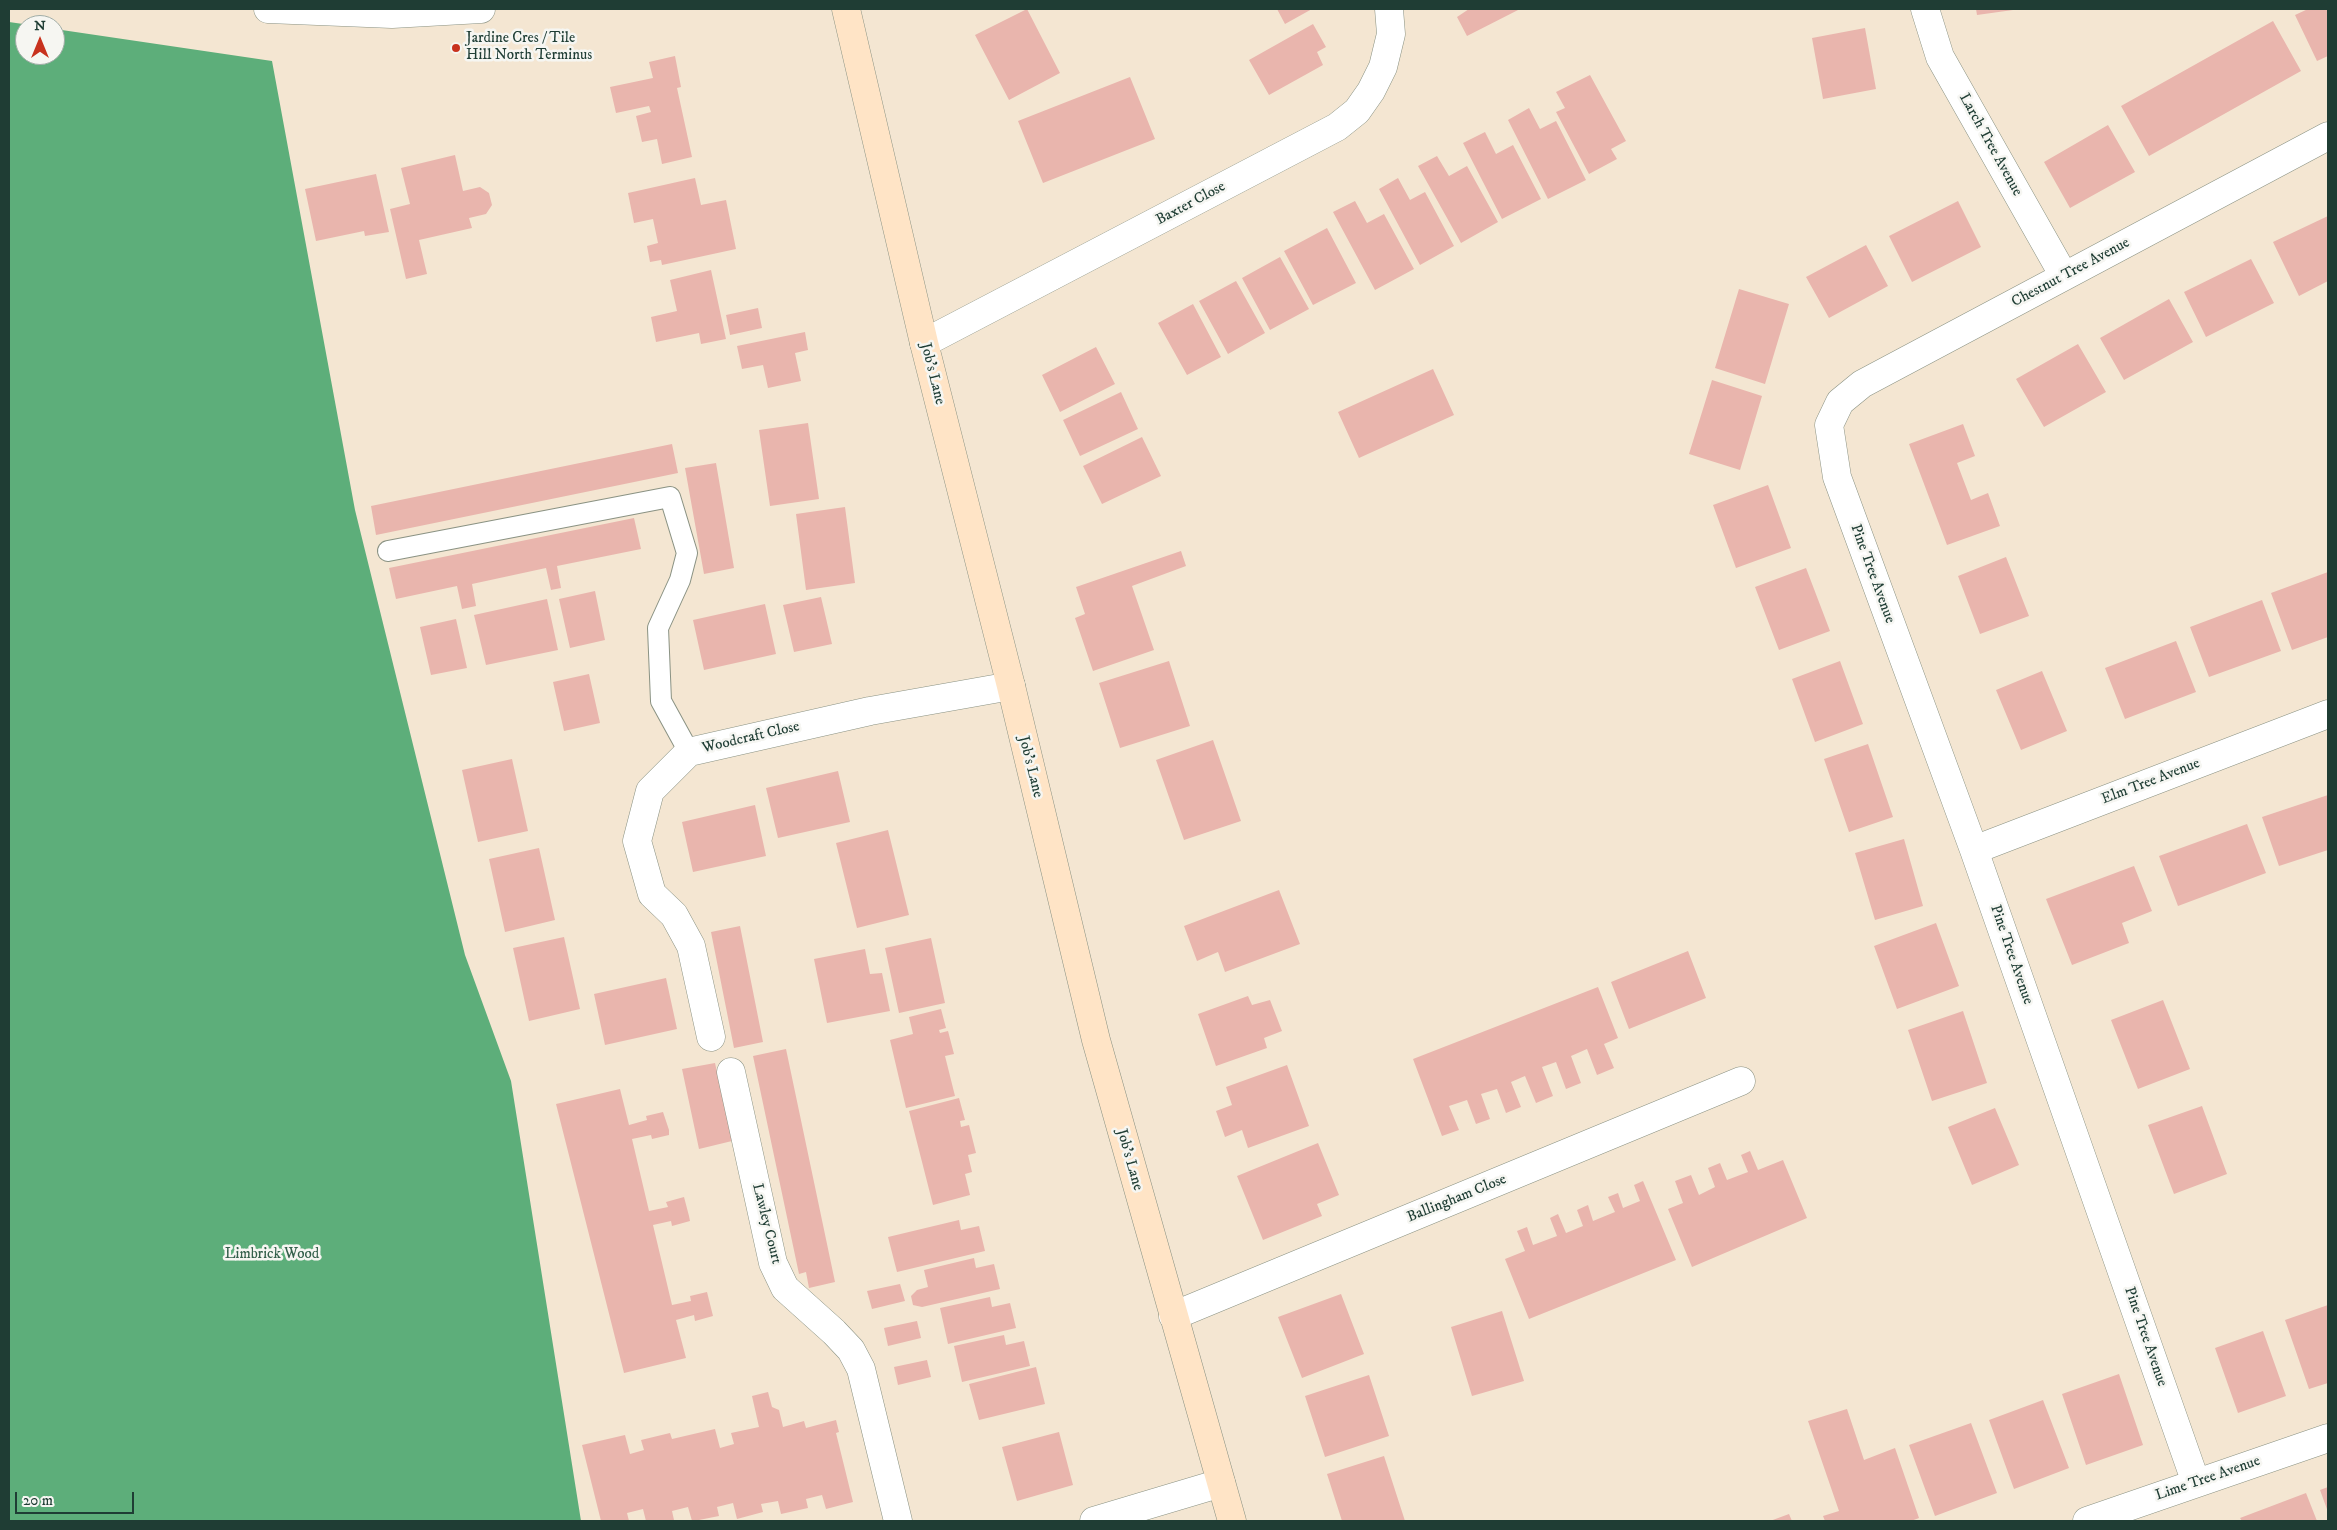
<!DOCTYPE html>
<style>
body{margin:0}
#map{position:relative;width:2337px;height:1530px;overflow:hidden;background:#f4e6d2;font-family:"IM FELL DW Pica",serif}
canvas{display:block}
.frame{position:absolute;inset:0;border:10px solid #1f3d34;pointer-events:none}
.north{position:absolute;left:15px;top:15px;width:50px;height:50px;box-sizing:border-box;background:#f6f6f2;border:1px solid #a0aca6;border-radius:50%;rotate:0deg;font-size:14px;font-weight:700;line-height:20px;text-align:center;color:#1f3d34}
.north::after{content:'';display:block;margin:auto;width:18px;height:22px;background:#c8321e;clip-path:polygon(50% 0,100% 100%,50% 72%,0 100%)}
.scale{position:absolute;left:15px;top:1492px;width:119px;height:22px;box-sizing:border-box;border:2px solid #1f3d34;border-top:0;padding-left:6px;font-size:15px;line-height:18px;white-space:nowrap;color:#1f3d34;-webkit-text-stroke:4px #f6f6f2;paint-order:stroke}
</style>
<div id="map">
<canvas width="2337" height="1530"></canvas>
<div class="frame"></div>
<div class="north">N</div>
<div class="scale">20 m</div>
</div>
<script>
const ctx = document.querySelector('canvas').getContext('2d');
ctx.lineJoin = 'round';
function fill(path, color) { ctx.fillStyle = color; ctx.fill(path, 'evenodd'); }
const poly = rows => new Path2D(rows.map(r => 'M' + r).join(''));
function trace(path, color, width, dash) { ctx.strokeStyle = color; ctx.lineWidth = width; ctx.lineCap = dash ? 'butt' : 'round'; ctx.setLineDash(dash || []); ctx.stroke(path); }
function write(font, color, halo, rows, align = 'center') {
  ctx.font = font + ' "IM FELL DW Pica",serif'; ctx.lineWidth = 5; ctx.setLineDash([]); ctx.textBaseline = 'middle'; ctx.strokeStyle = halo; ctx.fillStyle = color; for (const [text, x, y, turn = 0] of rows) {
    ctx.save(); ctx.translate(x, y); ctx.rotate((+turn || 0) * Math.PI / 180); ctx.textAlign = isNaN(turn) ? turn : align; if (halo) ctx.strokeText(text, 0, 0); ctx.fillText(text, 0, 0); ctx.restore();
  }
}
fill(poly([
 [9,22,30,25,25,25,25,55,55,55,55,29,272,61,355,510,465,955,511,1081,581,1521,9,1521]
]), '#5dae7a');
fill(poly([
 [1027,9,1060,73,1009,100,975,35],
 [1277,9,1312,9,1285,24],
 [1469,9,1520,9,1467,36,1457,17],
 [1976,9,2013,9,2013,10,1977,15],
 [2308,9,2328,9,2328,56,2317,61,2295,15],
 [2273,21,2301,71,2149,156,2121,106],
 [1313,24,1326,47,1317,52,1323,65,1269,95,1249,60],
 [1865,28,1876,89,1823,99,1812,38],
 [675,56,681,87,677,88,692,157,662,164,657,139,642,142,636,116,651,112,649,106,616,113,610,87,653,78,649,62],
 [1590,75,1626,141,1611,149,1617,159,1589,174,1556,112,1565,108,1556,92],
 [1130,77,1155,139,1043,183,1018,121],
 [1529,108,1540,129,1556,121,1586,180,1548,199,1508,120],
 [2108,125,2135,172,2070,208,2044,162],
 [1485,132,1496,154,1513,145,1541,199,1502,219,1463,143],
 [455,155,463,191,480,187,489,193,492,205,486,214,469,218,472,228,419,240,427,274,406,279,390,209,410,204,401,168],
 [1437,156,1449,176,1467,166,1498,222,1461,243,1418,166],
 [376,174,389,232,365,236,364,231,316,241,305,189],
 [695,178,701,205,726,200,736,249,662,265,661,260,650,262,647,246,658,243,653,219,634,223,628,193],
 [1398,178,1410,200,1425,192,1454,246,1420,265,1379,189],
 [1355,201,1367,223,1384,214,1414,269,1375,290,1333,212],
 [1958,201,1981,247,1912,282,1889,236],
 [2328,216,2328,281,2299,296,2273,242],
 [1327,228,1356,283,1313,305,1284,251],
 [1866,245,1888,286,1829,318,1806,277],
 [1280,257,1309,309,1270,330,1242,278],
 [2251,259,2274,303,2206,337,2184,292],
 [711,270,726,339,701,344,699,333,656,342,651,317,677,311,670,280],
 [1236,281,1265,333,1228,354,1199,301],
 [1739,289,1789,304,1765,384,1715,368],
 [2169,299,2193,342,2124,380,2100,338],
 [1193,304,1221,357,1187,375,1158,323],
 [758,308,762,328,730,335,726,315],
 [805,332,808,350,795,353,801,381,768,388,763,365,742,369,737,346],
 [2078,344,2106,392,2044,427,2016,379],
 [1096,347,1115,384,1060,412,1042,375],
 [1433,369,1454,415,1359,458,1338,412],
 [1712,380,1762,396,1740,470,1689,454],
 [1121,392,1138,429,1080,456,1063,420],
 [808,423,819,499,770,506,759,430],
 [1963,424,1975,456,1957,463,1971,500,1988,493,2000,526,1947,545,1909,444],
 [1142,437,1161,476,1102,504,1083,466],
 [672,444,678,473,376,535,371,506],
 [716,463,734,568,704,574,685,468],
 [1768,485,1791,548,1736,568,1713,505],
 [845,507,855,583,806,590,796,514],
 [634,518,641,549,557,566,561,588,551,590,546,568,472,584,476,606,462,609,457,586,396,599,389,568],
 [1181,551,1186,566,1132,586,1154,650,1093,671,1075,618,1085,614,1076,587],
 [2006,557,2029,616,1980,634,1958,576],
 [1806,568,1830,631,1779,650,1755,587],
 [2328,572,2328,637,2292,650,2271,593],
 [595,591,605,640,570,648,559,599],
 [821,597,832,644,794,652,783,605],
 [547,599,558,650,486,665,474,615],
 [2262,600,2281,651,2209,677,2190,627],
 [765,604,776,654,704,670,693,620],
 [456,619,467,668,431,675,420,627],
 [2176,641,2196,692,2125,719,2105,668],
 [1169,661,1190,726,1120,748,1099,683],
 [1840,661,1863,724,1815,742,1792,679],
 [2042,671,2067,731,2021,750,1996,690],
 [589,674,600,723,564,731,553,682],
 [1213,740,1241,821,1184,840,1156,760],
 [1868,744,1893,817,1849,832,1824,759],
 [512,759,528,831,478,842,462,770],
 [838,771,850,822,778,838,766,788],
 [2328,795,2328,850,2279,866,2262,817],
 [755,805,766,856,693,872,682,822],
 [2247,824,2266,873,2178,906,2159,856],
 [888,830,909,915,857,928,836,843],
 [1904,839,1923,906,1875,920,1855,853],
 [539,848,555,920,505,932,489,859],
 [2134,866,2152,911,2122,923,2129,943,2072,965,2046,899],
 [1279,890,1300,944,1225,972,1218,952,1197,961,1184,926],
 [1936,923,1959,986,1897,1009,1874,946],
 [740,926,763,1042,734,1048,711,932],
 [564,937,580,1009,529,1021,513,948],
 [931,938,945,1003,899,1013,885,948],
 [865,949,870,974,882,973,890,1011,827,1023,814,959],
 [1688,951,1706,998,1629,1029,1611,982],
 [666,978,677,1029,605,1045,594,994],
 [1598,987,1618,1038,1604,1044,1614,1068,1597,1075,1587,1049,1571,1056,1581,1083,1566,1089,1556,1062,1542,1067,1553,1096,1536,1103,1525,1076,1511,1082,1521,1107,1506,1113,1497,1089,1481,1094,1490,1119,1476,1124,1467,1100,1449,1106,1459,1130,1442,1136,1413,1059],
 [1248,996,1252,1005,1270,1000,1282,1031,1264,1038,1267,1048,1216,1066,1198,1014],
 [2163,1000,2190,1069,2138,1089,2111,1020],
 [941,1009,946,1028,939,1030,940,1033,948,1031,954,1054,945,1056,955,1096,906,1108,890,1040,913,1034,909,1017],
 [1963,1011,1987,1083,1932,1101,1908,1030],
 [786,1049,835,1282,809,1288,806,1272,799,1274,753,1056],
 [715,1063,732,1141,699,1149,682,1069],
 [1287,1065,1309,1126,1248,1148,1242,1130,1225,1137,1216,1111,1232,1105,1226,1087],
 [620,1089,629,1125,647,1120,646,1116,663,1112,669,1130,669,1135,652,1139,651,1135,632,1139,649,1211,668,1207,666,1202,684,1197,689,1216,690,1221,672,1226,671,1221,653,1225,672,1305,691,1301,690,1296,707,1292,713,1316,695,1321,694,1315,676,1320,686,1358,624,1373,556,1104],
 [959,1098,965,1120,960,1121,961,1127,969,1125,976,1153,968,1155,972,1172,965,1174,970,1195,933,1205,909,1111],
 [2202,1106,2227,1174,2174,1194,2148,1125],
 [1995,1108,2019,1165,1972,1185,1948,1127],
 [1318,1143,1339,1195,1317,1204,1322,1216,1263,1240,1237,1176],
 [1750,1151,1758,1170,1783,1160,1807,1218,1692,1267,1668,1209,1683,1203,1675,1181,1691,1175,1699,1195,1715,1187,1708,1168,1720,1163,1727,1180,1748,1172,1741,1155],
 [1643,1181,1676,1260,1529,1319,1505,1259,1525,1251,1517,1231,1527,1227,1533,1245,1557,1236,1550,1218,1558,1214,1566,1233,1583,1226,1577,1210,1588,1205,1593,1221,1615,1212,1608,1197,1618,1193,1623,1208,1640,1201,1634,1185],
 [959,1220,961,1230,979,1226,985,1251,897,1272,888,1237],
 [974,1258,976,1268,994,1264,1000,1289,922,1307,913,1305,911,1296,917,1290,928,1287,924,1270],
 [900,1284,905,1301,872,1309,867,1291],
 [1341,1294,1364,1354,1302,1378,1278,1317],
 [990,1297,992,1307,1010,1303,1016,1328,948,1344,940,1308],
 [2328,1305,2328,1383,2309,1389,2285,1320],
 [1502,1311,1524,1381,1472,1396,1451,1327],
 [917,1321,921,1338,888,1346,884,1328],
 [2263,1331,2286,1396,2238,1413,2215,1348],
 [1004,1335,1006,1345,1024,1341,1030,1366,962,1382,954,1346],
 [927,1360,931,1377,898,1385,894,1367],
 [1036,1367,1045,1404,979,1420,969,1384],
 [2119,1374,2143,1445,2086,1465,2062,1394],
 [1369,1375,1389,1436,1325,1457,1305,1396],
 [768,1392,772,1407,779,1410,783,1427,804,1421,806,1428,836,1420,839,1432,836,1433,853,1502,826,1509,822,1495,806,1499,808,1508,781,1514,778,1501,761,1504,763,1512,737,1519,733,1503,717,1507,719,1516,694,1521,692,1521,688,1507,672,1511,674,1520,668,1521,646,1521,643,1509,627,1513,629,1521,601,1521,582,1445,625,1435,630,1454,644,1450,641,1440,670,1433,672,1439,715,1429,720,1448,734,1444,731,1433,759,1427,752,1396],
 [2043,1400,2069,1468,2014,1489,1989,1420],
 [1847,1409,1864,1460,1895,1448,1919,1518,1911,1521,1825,1521,1823,1516,1839,1511,1808,1421],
 [1971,1423,1997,1493,1935,1516,1909,1445],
 [1059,1432,1073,1485,1017,1501,1002,1447],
 [1384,1456,1405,1521,1342,1521,1327,1474],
 [2328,1487,2328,1512,2320,1490],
 [2306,1493,2317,1521,2242,1521,2240,1518],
 [1789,1514,1792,1521,1770,1521]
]), '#e9b5ad');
const lane = poly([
 [388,551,670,497,687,553,680,580,658,628,661,701,689,752]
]);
const street = poly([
 [268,9,392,14,481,9],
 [1925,9,1940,57,2064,276],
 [924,343,1337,127,1357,111,1371,91,1383,67,1391,34,1389,9],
 [1974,850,2328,714],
 [711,1037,691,946,674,915,652,894,637,841,650,791,689,752,870,711,1011,686],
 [731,1072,773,1263,785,1288,834,1332,851,1350,861,1369,898,1521],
 [1173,1316,1741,1081],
 [2196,1483,1974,850,1837,477,1829,425,1840,402,1862,384,2328,136],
 [1094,1521,1221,1483],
 [2087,1521,2328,1438]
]);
const secondary = poly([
 [846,9,924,343,1011,686,1096,1040,1232,1521]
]);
trace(lane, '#8a9283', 22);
trace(street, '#8a9283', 29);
trace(secondary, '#8a9283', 29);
trace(lane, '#fff', 20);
trace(street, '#fff', 28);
trace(secondary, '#ffe4c6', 28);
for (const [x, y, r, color] of [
 [456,48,5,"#c8321e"]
]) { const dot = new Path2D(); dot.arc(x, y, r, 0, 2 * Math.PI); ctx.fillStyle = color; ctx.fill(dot); trace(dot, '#f6f6f2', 2); }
write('15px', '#1f3d34', '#f6f6f2', [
 ["Jardine Cres / Tile",466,39],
 ["Hill North Terminus",466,56]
], 'left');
write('15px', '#1f3d34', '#f6f6f2', [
 ["Larch Tree Avenue",1990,145,61],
 ["Baxter Close",1191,204,-28],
 ["Chestnut Tree Avenue",2071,273,-28],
 ["Job's Lane",932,374,76],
 ["Pine Tree Avenue",1872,574,70],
 ["Woodcraft Close",751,738,-13],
 ["Job's Lane",1030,767,76],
 ["Elm Tree Avenue",2151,782,-21],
 ["Pine Tree Avenue",2011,955,71],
 ["Job's Lane",1129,1160,74],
 ["Ballingham Close",1457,1199,-22],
 ["Lawley Court",766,1224,76],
 ["Pine Tree Avenue",2145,1337,71],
 ["Lime Tree Avenue",2208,1479,-19]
]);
write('15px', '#34604b', '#f6f6f2', [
 ["Limbrick Wood",272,1255]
]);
</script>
